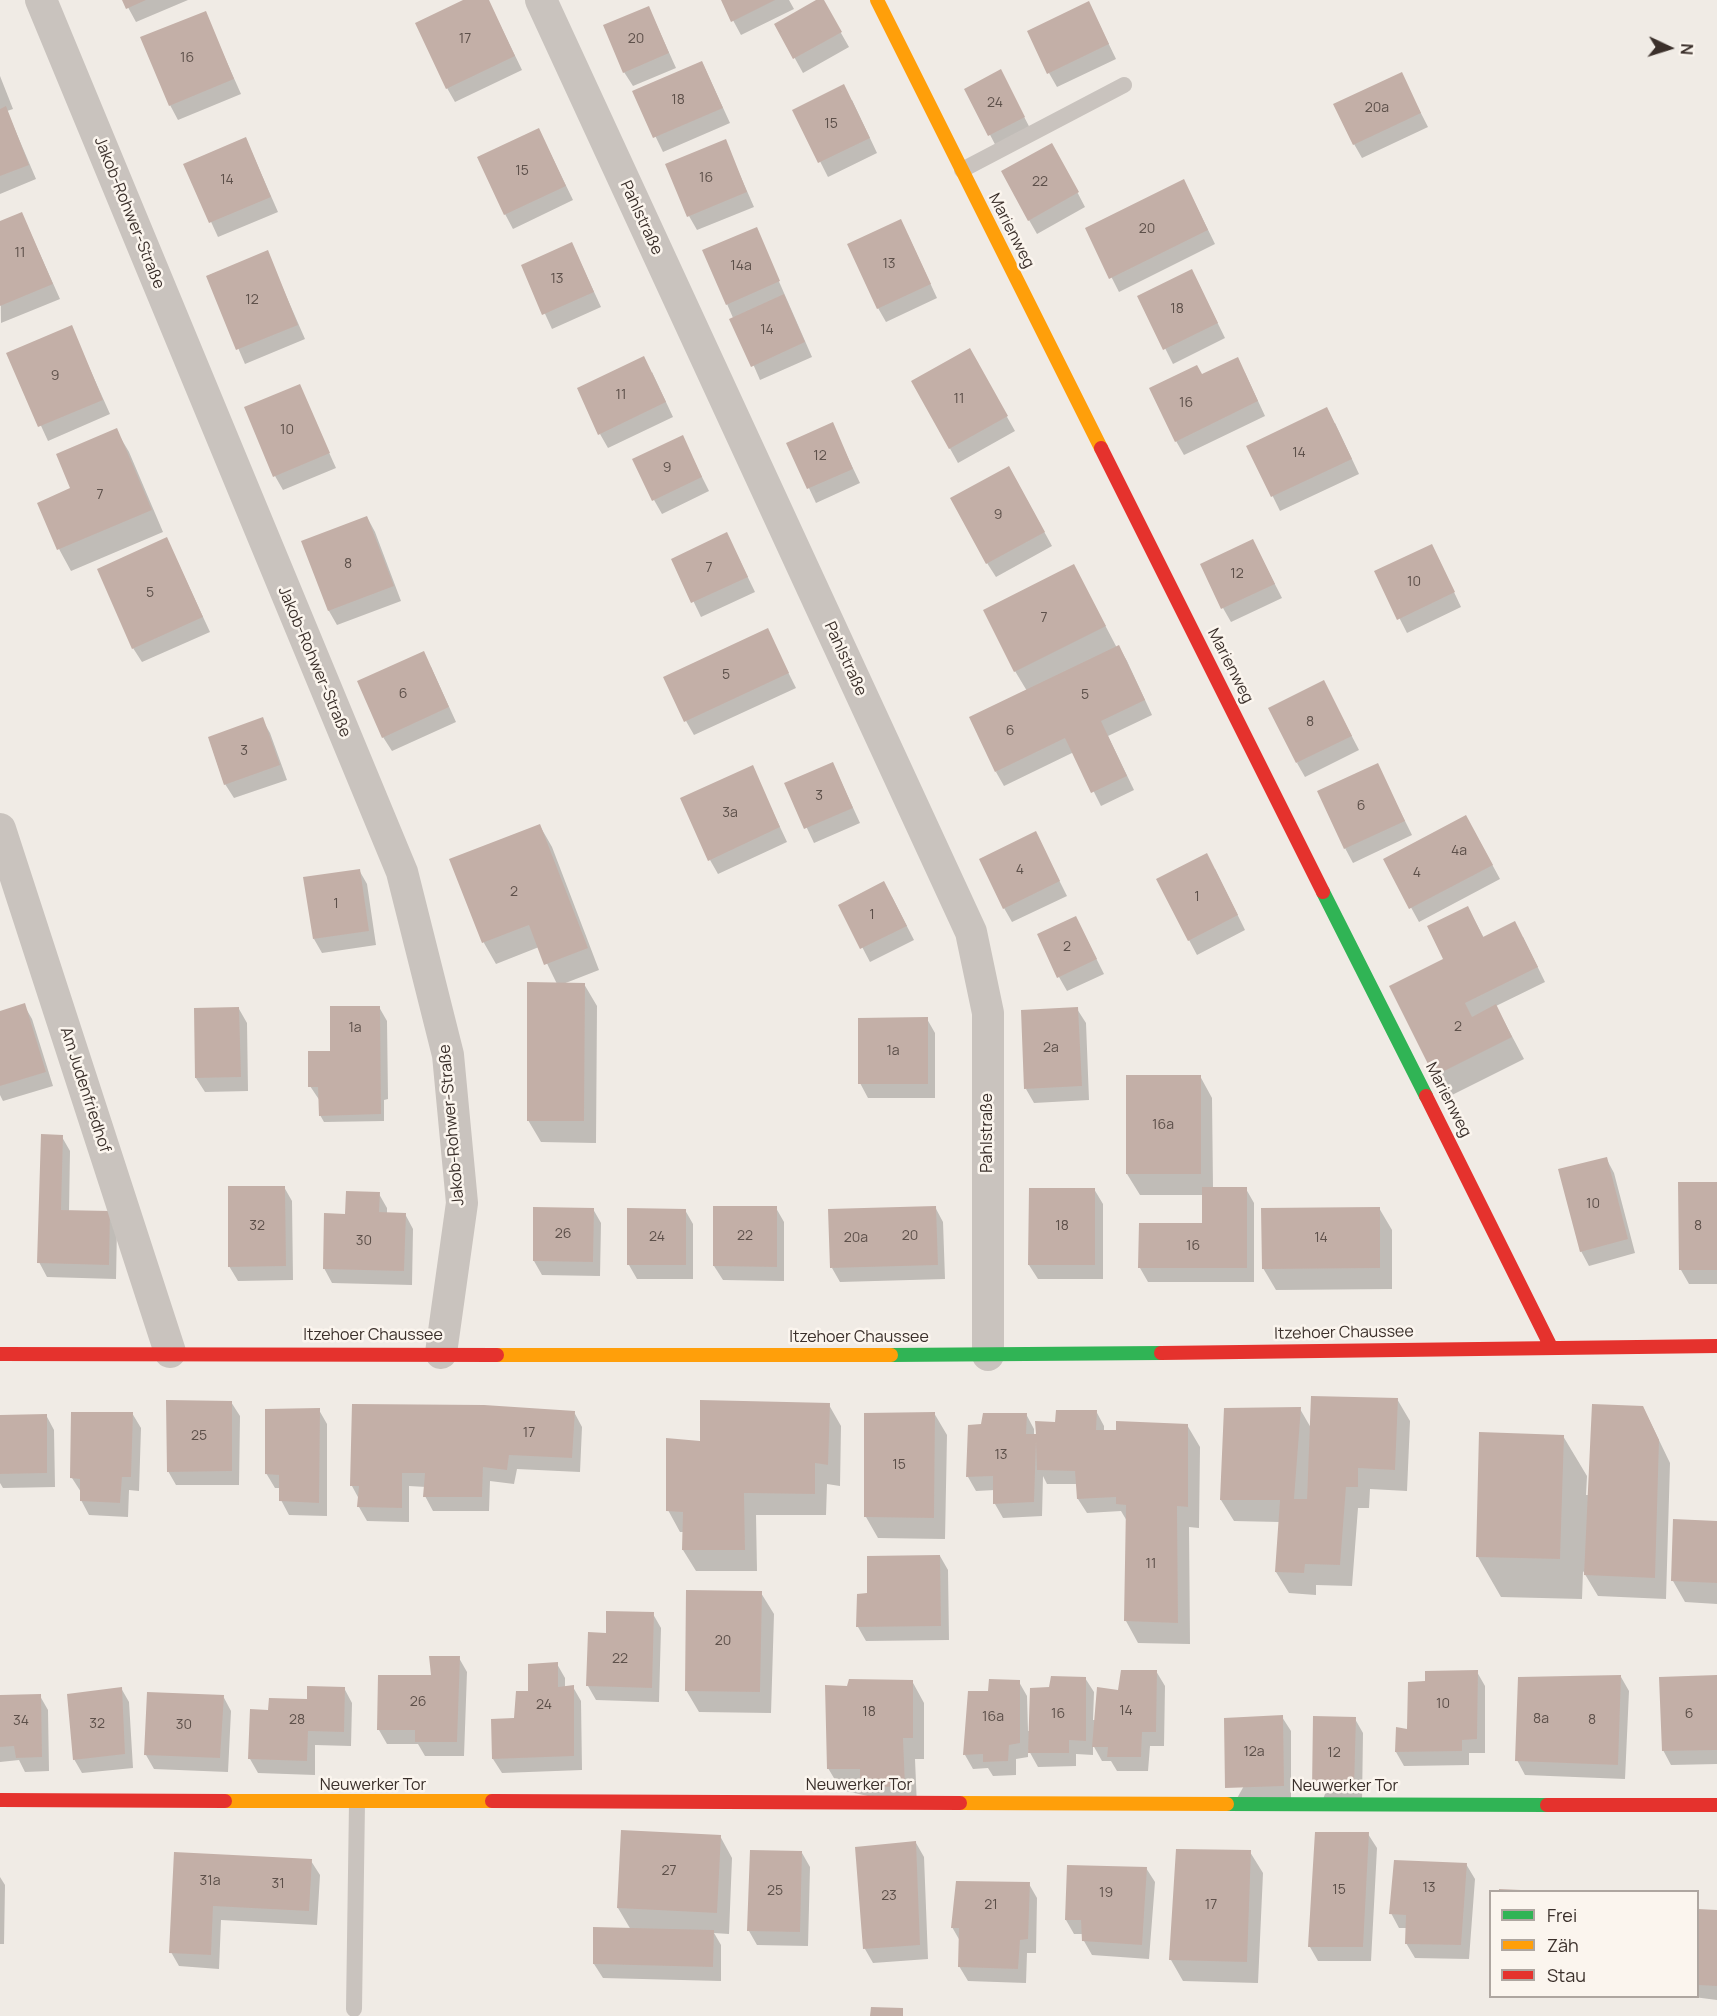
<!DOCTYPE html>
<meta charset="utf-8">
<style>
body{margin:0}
#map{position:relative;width:1717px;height:2016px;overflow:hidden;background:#f0ebe5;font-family:Manrope,sans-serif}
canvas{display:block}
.legend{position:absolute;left:1489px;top:1890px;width:210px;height:108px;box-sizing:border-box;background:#fbf5ee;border:2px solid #aea6a0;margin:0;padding:8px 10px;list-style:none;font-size:18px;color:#3b302b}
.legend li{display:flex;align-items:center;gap:12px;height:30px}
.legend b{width:30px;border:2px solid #aea6a0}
.north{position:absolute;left:1639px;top:18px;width:60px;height:60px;-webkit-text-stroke:4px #fbf5ee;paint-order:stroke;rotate:94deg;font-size:16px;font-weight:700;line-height:24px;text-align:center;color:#3b302b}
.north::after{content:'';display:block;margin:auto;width:21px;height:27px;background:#3b302b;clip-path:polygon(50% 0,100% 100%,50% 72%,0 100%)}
</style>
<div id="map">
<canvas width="1717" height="2016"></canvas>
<ul class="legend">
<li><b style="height:8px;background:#30b455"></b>Frei</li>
<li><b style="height:8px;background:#ff9f0a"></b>Zäh</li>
<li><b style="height:8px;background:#e5322d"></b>Stau</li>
</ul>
<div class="north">N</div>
</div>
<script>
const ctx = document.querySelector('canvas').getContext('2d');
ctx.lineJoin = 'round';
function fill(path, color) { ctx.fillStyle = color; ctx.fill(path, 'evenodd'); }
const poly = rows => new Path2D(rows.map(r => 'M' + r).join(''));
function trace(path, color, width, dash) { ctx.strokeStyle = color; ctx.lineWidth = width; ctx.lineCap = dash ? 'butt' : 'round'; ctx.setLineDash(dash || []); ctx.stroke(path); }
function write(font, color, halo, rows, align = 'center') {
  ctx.font = font + ' Manrope,sans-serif'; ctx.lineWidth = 5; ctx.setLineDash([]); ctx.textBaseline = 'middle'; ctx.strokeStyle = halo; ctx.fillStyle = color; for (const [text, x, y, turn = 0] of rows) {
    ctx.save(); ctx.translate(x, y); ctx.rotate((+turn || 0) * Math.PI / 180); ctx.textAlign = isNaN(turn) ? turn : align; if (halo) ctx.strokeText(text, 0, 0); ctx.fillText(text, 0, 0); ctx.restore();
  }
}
fill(poly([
 [124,0,188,0,136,22],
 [467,0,488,0,522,70,455,102,447,88],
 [722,0,789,0,794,9,741,35],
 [819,0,822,0,849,47,803,73,776,24],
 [1089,3,1116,59,1057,87,1049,73],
 [649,8,676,68,633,86,624,72],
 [205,13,241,94,178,120,170,105],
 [702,62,730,123,663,152,634,92],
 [1401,74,1428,127,1362,158,1354,144],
 [0,76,13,109,7,111,36,179,0,194],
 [1008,86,1032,132,998,150,966,89],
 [852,100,877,153,828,177,794,110],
 [539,130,573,200,513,229,505,214],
 [246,139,278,212,218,237,185,165],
 [725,141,754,207,697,230,689,216],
 [1060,159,1085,207,1037,234,1029,220],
 [1191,195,1215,244,1119,292,1087,229],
 [22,214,60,299,1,323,0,223],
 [756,229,812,357,760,380,727,304],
 [908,235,937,298,886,322,878,308],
 [572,244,601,307,552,329,523,266],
 [267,252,305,339,245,364,207,276],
 [1199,285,1225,338,1173,364,1139,296],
 [71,327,110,414,48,441,8,354],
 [969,350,1015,431,958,463,913,382],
 [652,372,673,417,608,448,600,434],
 [1245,373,1265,416,1184,455,1176,441,1202,376],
 [299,386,336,468,283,490,275,476],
 [1335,423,1359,474,1280,511,1248,446],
 [832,424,860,483,816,503,788,444],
 [116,430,129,452,163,532,71,571,59,549,72,489],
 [682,437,709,491,662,514,654,500],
 [1017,482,1052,546,996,577,987,563],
 [367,517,375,532,401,601,337,625,329,611,303,542],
 [727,534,755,592,701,617,673,559],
 [167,539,210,632,142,662,133,648],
 [1253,541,1282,598,1231,622,1223,608],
 [1439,560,1461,607,1407,633,1376,572],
 [1074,566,1117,648,1119,647,1127,661,1152,715,1108,736,1134,790,1101,806,1074,752,1004,786,996,772,1027,691,1015,671],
 [767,630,796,688,694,735,686,721],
 [431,667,456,722,392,751,383,737],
 [1331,696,1359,750,1305,777,1297,763],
 [262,719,270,733,287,780,234,798,225,784],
 [833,764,860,823,814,843,786,784],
 [1377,765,1412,835,1353,863,1345,848],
 [752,767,787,842,718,874,710,860],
 [540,826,552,847,599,970,563,984,584,984,597,1006,596,1143,541,1142,528,1120,557,984,539,947,496,964,484,943,451,860],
 [1474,831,1500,879,1419,922,1385,860],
 [1043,848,1067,896,1012,922,1004,908],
 [1215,869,1245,930,1197,955,1189,940],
 [359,870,367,884,376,945,322,953,314,939],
 [892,897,914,940,870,962,840,905],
 [1468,908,1484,938,1523,937,1545,982,1496,1006,1524,1059,1448,1097,1391,986,1445,959],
 [1076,918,1104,974,1067,991,1059,977],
 [24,1005,32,1019,53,1086,3,1101,0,1095,0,1012],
 [379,1007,387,1021,388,1099,384,1100,384,1121,324,1122,320,1115,320,1101,310,1086,331,1052],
 [239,1009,247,1023,248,1091,205,1092,196,1078],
 [1077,1009,1086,1023,1089,1100,1034,1103,1026,1089],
 [927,1019,935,1033,935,1098,868,1098,860,1083],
 [1200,1076,1212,1098,1213,1189,1246,1189,1254,1203,1254,1282,1148,1282,1140,1268,1203,1225,1203,1195,1140,1195,1127,1174],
 [62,1137,70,1151,69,1211,109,1213,117,1227,116,1279,47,1277,39,1262],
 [1606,1158,1614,1173,1635,1253,1589,1266,1581,1251],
 [1717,1183,1717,1284,1689,1284,1681,1270,1679,1184],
 [284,1187,292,1201,293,1280,238,1281,229,1266],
 [1094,1189,1103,1204,1103,1279,1038,1279,1029,1265],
 [379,1194,387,1208,387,1214,405,1214,413,1229,412,1285,332,1283,324,1268,346,1215],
 [715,1207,776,1208,784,1222,784,1281,723,1280,714,1266],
 [935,1207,943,1222,945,1279,840,1282,832,1268],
 [1379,1208,1392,1230,1392,1289,1276,1290,1263,1268],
 [593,1209,601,1223,600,1276,542,1275,534,1261],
 [685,1210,693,1224,693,1279,637,1279,629,1265],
 [1397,1399,1410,1421,1407,1491,1370,1489,1369,1508,1358,1508,1352,1586,1316,1585,1316,1595,1289,1593,1276,1572,1280,1522,1234,1521,1221,1500,1300,1409,1311,1428],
 [231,1402,240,1416,239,1485,176,1485,168,1471],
 [829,1405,841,1426,840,1486,827,1484,826,1515,756,1515,757,1571,696,1571,683,1550,684,1532,680,1532,668,1510,702,1442],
 [1643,1407,1670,1463,1666,1599,1598,1596,1583,1571,1582,1599,1501,1597,1478,1557,1563,1436,1587,1476,1586,1495,1589,1495],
 [319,1410,327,1424,327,1516,289,1515,281,1500,281,1488,275,1488,266,1473],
 [1096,1411,1104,1426,1104,1431,1187,1425,1200,1447,1199,1528,1189,1527,1190,1644,1138,1643,1126,1621,1127,1521,1121,1511,1087,1513,1078,1499,1077,1484,1047,1484,1043,1476,1042,1516,1003,1518,995,1504,995,1490,976,1491,968,1477,982,1426,1026,1414,1034,1429,1034,1435,1057,1423],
 [574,1412,582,1427,580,1472,517,1469,514,1484,490,1481,489,1511,433,1511,425,1496,426,1487,409,1486,409,1522,367,1521,359,1507,359,1499,352,1486],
 [132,1413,141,1428,139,1491,129,1490,128,1517,89,1515,81,1500,81,1492,72,1478],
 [934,1413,947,1435,945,1539,878,1538,866,1517],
 [46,1415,54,1430,55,1487,3,1488,0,1483,0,1416],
 [1717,1523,1717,1604,1685,1602,1673,1581],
 [940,1556,948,1570,949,1640,866,1641,858,1627,859,1595,868,1594],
 [761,1593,774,1614,771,1713,699,1712,686,1690],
 [653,1614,661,1628,659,1702,596,1700,588,1686,607,1635],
 [459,1658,467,1672,464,1756,425,1756,418,1744,387,1744,379,1730,432,1677],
 [557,1664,565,1678,565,1687,573,1687,581,1701,582,1770,502,1773,493,1759,530,1693],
 [1156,1671,1165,1686,1164,1746,1150,1746,1148,1771,1117,1771,1111,1761,1102,1761,1093,1745,1093,1755,1076,1754,1076,1766,1038,1767,1028,1749,1028,1757,1016,1759,1016,1775,993,1776,988,1768,973,1769,965,1755,990,1692,1019,1682,1027,1696,1028,1731,1030,1731,1050,1689,1085,1678,1094,1692,1093,1720,1096,1720,1119,1692],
 [1477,1672,1485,1686,1485,1753,1469,1753,1469,1765,1404,1766,1396,1752,1409,1731,1426,1683],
 [1621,1677,1629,1691,1625,1779,1525,1775,1517,1760],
 [1717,1677,1717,1764,1671,1765,1663,1750],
 [912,1681,924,1703,924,1759,915,1759,917,1807,841,1790,828,1768,848,1688],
 [121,1688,129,1702,133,1768,82,1773,74,1759],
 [344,1688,352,1703,351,1746,315,1745,315,1775,258,1773,250,1759,251,1711,269,1711],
 [40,1696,48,1710,49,1771,25,1772,19,1760,0,1762,0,1697],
 [223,1696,231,1711,228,1772,154,1769,146,1755],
 [1282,1717,1291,1731,1291,1800,1235,1802],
 [1355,1719,1363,1733,1362,1803,1321,1804],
 [1368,1834,1377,1848,1371,1961,1318,1961,1310,1947],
 [720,1836,732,1858,729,1934,714,1933,721,1945,721,1981,603,1978,594,1964,595,1929,631,1930,618,1908],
 [916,1843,924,1857,928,1959,873,1963,865,1949,857,1848],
 [1250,1852,1263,1873,1258,1983,1183,1981,1171,1960],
 [802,1853,810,1867,808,1946,757,1945,749,1931],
 [176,1854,311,1861,320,1875,317,1925,221,1920,219,1969,179,1966,171,1952],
 [1466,1864,1475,1879,1469,1959,1415,1958,1406,1943,1407,1928,1399,1928,1391,1913],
 [1146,1868,1155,1882,1149,1959,1092,1955,1084,1941,1083,1934,1074,1934,1066,1920],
 [0,1877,5,1885,4,1944,0,1944],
 [1029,1884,1037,1898,1036,1953,1027,1953,1026,1983,968,1981,959,1966,960,1941,952,1927],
 [1698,1910,1717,1911,1717,2000,1686,1996,1698,1996]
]), '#0003');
fill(poly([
 [122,0,146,0,126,9],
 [463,0,489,0,515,56,446,89,415,23],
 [721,0,775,0,731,22],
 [816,0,824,0,842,32,793,59,774,24],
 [1089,1,1109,44,1047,74,1027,31],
 [649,6,669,53,623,73,603,25],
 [206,11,234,79,169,106,140,37],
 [702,61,723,108,653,138,632,91],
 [1001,69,1025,117,988,136,964,89],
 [1402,72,1421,113,1353,145,1333,104],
 [844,84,870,138,818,163,792,110],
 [6,106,29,165,0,176,0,109],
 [539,128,566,186,504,215,477,157],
 [246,137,271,197,209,223,183,164],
 [726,139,747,192,687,217,665,164],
 [1052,143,1079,192,1028,221,1001,171],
 [1184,179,1208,230,1109,279,1085,228],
 [22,212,53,284,0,306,0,221],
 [901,219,931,284,877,309,847,244],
 [757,227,780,281,726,305,702,250],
 [572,242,594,292,542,315,521,265],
 [268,250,298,325,236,350,206,276],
 [1192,269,1218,323,1163,350,1137,296],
 [784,294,805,342,751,367,729,319],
 [72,325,103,400,38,427,6,353],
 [970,348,1008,416,949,449,911,381],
 [644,356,666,402,598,435,577,388],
 [1238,357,1258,401,1175,442,1149,388,1197,365,1202,374],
 [300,384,330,453,273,477,244,407],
 [1327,407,1352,459,1271,497,1246,446],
 [833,422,853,469,807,489,786,443],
 [117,428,152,510,57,550,37,503,70,488,56,454],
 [683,435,702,477,652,501,632,459],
 [1009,466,1045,532,986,564,950,498],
 [367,516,394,586,328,611,301,541],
 [727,532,748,577,691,603,671,559],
 [167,537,203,617,132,649,97,569],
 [1253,539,1275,584,1221,609,1200,564],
 [1432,544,1455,592,1397,620,1374,571],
 [1074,564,1106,626,1014,672,983,610],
 [768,628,789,673,684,722,663,677],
 [1119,645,1145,700,1101,721,1127,776,1091,793,1065,738,995,772,969,717],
 [424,651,449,707,382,738,357,681],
 [1324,680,1352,736,1296,763,1268,708],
 [263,717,280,765,224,785,208,737],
 [833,762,853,808,804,829,784,783],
 [1378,763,1405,821,1344,849,1317,791],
 [753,765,780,827,708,861,680,798],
 [1466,815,1493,865,1409,909,1383,859],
 [540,824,588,948,544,965,529,925,482,943,449,859],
 [1036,831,1060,881,1003,909,979,859],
 [1207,853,1238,915,1188,941,1156,879],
 [360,869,369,931,313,939,303,877],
 [884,881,907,926,860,949,838,905],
 [1468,906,1483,937,1515,921,1538,967,1465,1003,1472,1017,1496,1004,1512,1037,1434,1076,1389,986,1443,959,1427,926],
 [1076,916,1097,959,1057,978,1037,934],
 [527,982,585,983,584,1121,527,1121],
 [25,1003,46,1072,0,1086,0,1011],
 [330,1006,380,1006,381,1114,319,1116,318,1087,308,1087,308,1051,330,1051],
 [239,1007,241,1077,195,1078,194,1008],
 [1078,1007,1082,1086,1024,1089,1021,1010],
 [928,1017,928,1084,858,1084,858,1018],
 [1126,1075,1201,1075,1201,1174,1126,1174],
 [41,1134,63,1135,61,1210,110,1211,109,1265,37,1263],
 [1607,1157,1628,1239,1580,1252,1558,1169],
 [1678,1182,1717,1182,1717,1270,1679,1270],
 [228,1186,285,1186,286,1266,228,1267],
 [1202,1187,1247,1187,1247,1268,1138,1268,1139,1223,1202,1223],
 [1029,1188,1095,1188,1095,1265,1028,1265],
 [346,1191,380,1192,379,1212,406,1213,404,1271,323,1269,324,1213,345,1214],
 [713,1206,777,1206,777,1267,713,1266],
 [936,1206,938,1265,830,1268,828,1209],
 [533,1207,594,1208,593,1262,533,1261],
 [1380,1207,1380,1268,1262,1269,1261,1208],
 [627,1208,686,1209,686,1265,627,1265],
 [1311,1396,1398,1398,1395,1470,1358,1468,1358,1487,1346,1487,1340,1565,1305,1564,1304,1573,1275,1572,1280,1500,1220,1500,1224,1408,1301,1407,1294,1499,1307,1499],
 [166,1400,232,1401,232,1471,167,1472],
 [700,1400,830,1403,828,1465,815,1463,815,1494,744,1493,745,1550,682,1550,683,1512,666,1511,666,1438,700,1441],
 [352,1404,484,1405,575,1411,572,1458,509,1455,507,1470,483,1467,482,1497,423,1497,425,1473,402,1473,402,1508,357,1507,359,1486,350,1486],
 [1592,1404,1643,1406,1659,1440,1655,1578,1584,1575],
 [320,1408,319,1503,279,1501,279,1475,265,1474,265,1409],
 [1056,1410,1097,1410,1096,1430,1116,1430,1116,1421,1188,1424,1188,1507,1177,1506,1178,1623,1124,1621,1126,1505,1116,1504,1116,1497,1077,1499,1075,1471,1037,1470,1036,1442,1034,1502,993,1504,993,1476,966,1477,968,1425,981,1424,983,1413,1027,1413,1026,1434,1036,1434,1035,1421,1055,1422],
 [71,1412,133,1412,131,1477,122,1477,120,1503,80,1501,80,1479,70,1478],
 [935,1412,934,1518,864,1517,864,1413],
 [47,1414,47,1473,0,1474,0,1415],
 [1479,1432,1564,1435,1560,1559,1476,1557],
 [1673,1519,1717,1521,1717,1583,1671,1581],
 [940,1555,941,1626,856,1627,857,1594,867,1593,867,1556],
 [686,1590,762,1591,760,1692,685,1691],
 [606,1611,654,1612,652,1688,586,1686,588,1632,606,1633],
 [429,1656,460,1656,457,1742,415,1742,415,1730,377,1730,378,1675,431,1675],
 [558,1662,558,1687,574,1685,574,1756,492,1759,491,1719,514,1718,516,1691,528,1691,528,1664],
 [1121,1670,1157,1670,1156,1732,1142,1732,1141,1757,1107,1757,1108,1747,1092,1747,1097,1687,1118,1690],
 [1478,1670,1477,1739,1462,1740,1462,1751,1395,1752,1396,1727,1407,1729,1408,1682,1425,1681,1425,1671],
 [1621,1675,1618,1765,1515,1761,1518,1677],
 [1717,1675,1717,1750,1662,1751,1659,1677],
 [1051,1676,1086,1677,1086,1741,1069,1740,1069,1753,1028,1753,1030,1688,1049,1687],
 [849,1679,913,1680,913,1738,903,1738,905,1786,860,1788,860,1769,827,1769,825,1685,847,1686],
 [989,1679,1020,1680,1020,1743,1009,1745,1008,1761,983,1762,983,1754,963,1755,968,1691,988,1691],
 [307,1686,345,1687,344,1732,308,1731,307,1761,248,1759,250,1709,268,1710,269,1698,307,1699],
 [122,1687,125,1754,73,1760,67,1694],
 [147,1692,224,1695,220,1758,144,1755],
 [41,1694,42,1757,16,1758,14,1746,0,1747,0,1695],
 [1283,1715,1284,1786,1225,1788,1224,1718],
 [1313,1716,1356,1717,1354,1789,1312,1790],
 [621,1830,721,1835,717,1913,617,1908],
 [1315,1832,1369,1832,1363,1947,1308,1947],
 [916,1841,920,1945,863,1949,855,1847],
 [1176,1849,1251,1850,1247,1962,1169,1960],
 [750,1850,802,1851,800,1932,747,1931],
 [174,1852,312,1859,309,1911,213,1906,211,1955,169,1953],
 [1394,1860,1467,1863,1461,1945,1405,1944,1406,1915,1389,1914],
 [1067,1865,1147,1867,1142,1945,1082,1941,1081,1920,1065,1920],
 [956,1881,1030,1882,1028,1939,1020,1940,1018,1969,958,1967,959,1928,951,1928],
 [1499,1889,1521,1890,1521,1892,1499,1892],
 [1698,1909,1717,1910,1717,1986,1698,1985],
 [593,1927,714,1930,713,1967,593,1964],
 [871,2007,903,2008,903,2016,870,2016]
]), '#c3afa7');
trace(poly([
 [962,170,1124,85],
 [354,2009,357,1803]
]), '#c9c3be', 16);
trace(poly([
 [41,0,402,872,448,1055,462,1203,441,1353],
 [541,0,971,932,988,1013,988,1355],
 [0,829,170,1352]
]), '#c9c3be', 32);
trace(poly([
 [1323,892,1426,1096],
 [891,1355,1161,1353],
 [1227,1804,1547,1805]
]), '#30b455', 14);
trace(poly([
 [877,0,1101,448],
 [497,1355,891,1355],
 [225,1801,492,1801],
 [960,1803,1227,1804]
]), '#ff9f0a', 14);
trace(poly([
 [1101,448,1323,892],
 [1426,1096,1551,1347],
 [1161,1353,1717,1346],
 [0,1354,497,1355],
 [0,1800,225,1801],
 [492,1801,960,1803],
 [1547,1805,1717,1805]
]), '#e5322d', 14);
write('14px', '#5d504a', null, [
 ["17",465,39],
 ["20",636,39],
 ["16",187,58],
 ["18",678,100],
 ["24",995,103],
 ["20a",1377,108],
 ["15",831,124],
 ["15",522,171],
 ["16",706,178],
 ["14",227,180],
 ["22",1040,182],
 ["20",1147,229],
 ["11",20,253],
 ["13",889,264],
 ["14a",741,266],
 ["13",557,279],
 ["12",252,300],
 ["18",1177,309],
 ["14",767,330],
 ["9",55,376],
 ["11",621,395],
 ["11",959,399],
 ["16",1186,403],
 ["10",287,430],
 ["14",1299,453],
 ["12",820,456],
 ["9",667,468],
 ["7",100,495],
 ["9",998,515],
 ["8",348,564],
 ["7",709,568],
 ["12",1237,574],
 ["10",1414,582],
 ["5",150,593],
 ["7",1044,618],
 ["5",726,675],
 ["6",403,694],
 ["5",1085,695],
 ["8",1310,722],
 ["6",1010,731],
 ["3",244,751],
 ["3",819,796],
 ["6",1361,806],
 ["3a",730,813],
 ["4a",1459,851],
 ["4",1020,870],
 ["4",1417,873],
 ["2",514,892],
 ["1",1197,897],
 ["1",336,904],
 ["1",872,915],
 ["2",1067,947],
 ["2",1458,1027],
 ["1a",355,1028],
 ["2a",1051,1048],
 ["1a",893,1051],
 ["16a",1163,1125],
 ["10",1593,1204],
 ["32",257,1226],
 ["18",1062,1226],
 ["8",1698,1226],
 ["26",563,1234],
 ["22",745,1236],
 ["20",910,1236],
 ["24",657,1237],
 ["20a",856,1238],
 ["14",1321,1238],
 ["30",364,1241],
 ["16",1193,1246],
 ["17",529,1433],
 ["25",199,1436],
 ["13",1001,1455],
 ["15",899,1465],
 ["11",1151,1564],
 ["20",723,1641],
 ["22",620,1659],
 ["26",418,1702],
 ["10",1443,1704],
 ["24",544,1705],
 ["14",1126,1711],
 ["18",869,1712],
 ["16",1058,1714],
 ["6",1689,1714],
 ["16a",993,1717],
 ["8a",1541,1719],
 ["28",297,1720],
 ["8",1592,1720],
 ["34",21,1721],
 ["32",97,1724],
 ["30",184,1725],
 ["12a",1254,1752],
 ["12",1334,1753],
 ["27",669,1871],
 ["31a",210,1881],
 ["31",278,1884],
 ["13",1429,1888],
 ["15",1339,1890],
 ["25",775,1891],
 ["19",1106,1893],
 ["23",889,1896],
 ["21",991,1905],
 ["17",1211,1905]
]);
write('16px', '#3b302b', '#fbf5ee', [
 ["Jakob-Rohwer-Straße",129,213,68],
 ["Pahlstraße",641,218,65],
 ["Marienweg",1011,231,63],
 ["Pahlstraße",845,659,65],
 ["Jakob-Rohwer-Straße",314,662,67],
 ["Marienweg",1230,666,63],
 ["Am Judenfriedhof",85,1090,72],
 ["Marienweg",1448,1100,63],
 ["Jakob-Rohwer-Straße",452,1125,-95],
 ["Pahlstraße",988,1133,-90],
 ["Itzehoer Chaussee",1344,1333,-1],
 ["Itzehoer Chaussee",373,1336],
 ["Itzehoer Chaussee",859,1338],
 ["Neuwerker Tor",373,1786],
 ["Neuwerker Tor",859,1786],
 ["Neuwerker Tor",1345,1787]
]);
</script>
